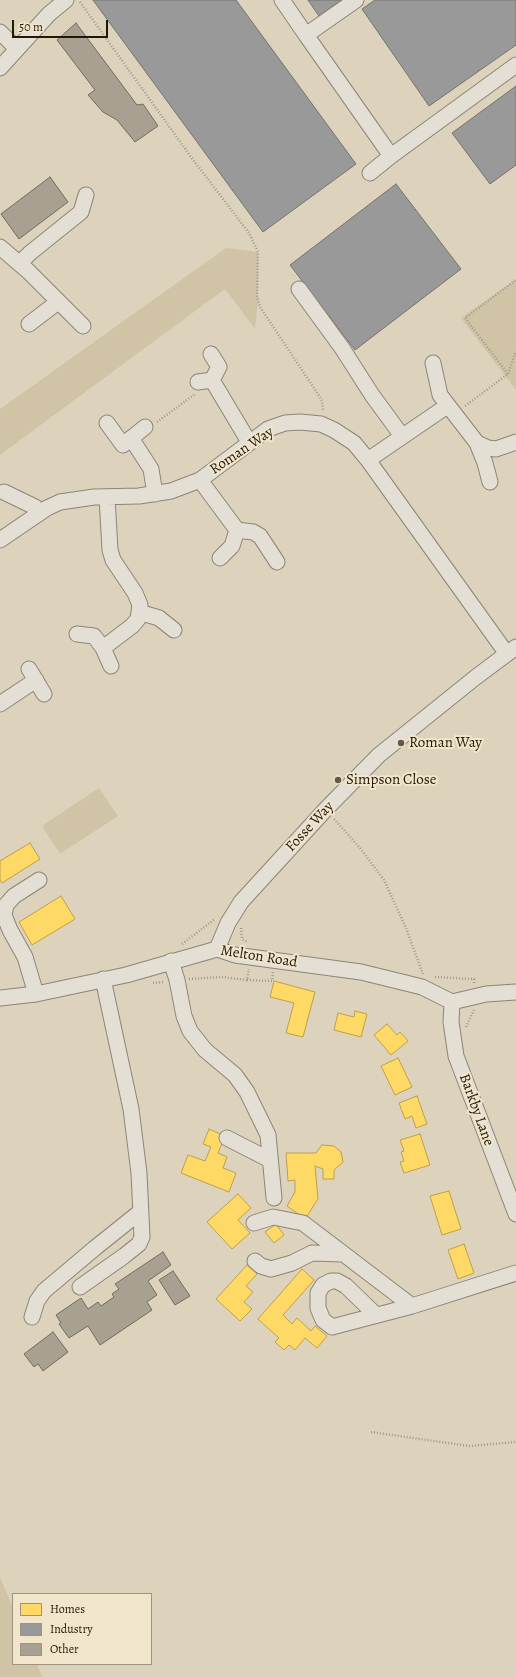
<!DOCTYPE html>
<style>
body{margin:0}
#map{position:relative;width:516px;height:1677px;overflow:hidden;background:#ddd3bd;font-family:Alegreya,serif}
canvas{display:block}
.legend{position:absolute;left:12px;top:1593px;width:140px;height:72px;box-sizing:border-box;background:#f1e6cc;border:1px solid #9e937e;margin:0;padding:5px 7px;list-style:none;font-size:12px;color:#221708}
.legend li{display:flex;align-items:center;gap:8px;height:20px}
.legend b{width:20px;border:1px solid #9e937e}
.scale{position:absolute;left:12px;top:20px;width:96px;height:18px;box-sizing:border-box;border:2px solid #221708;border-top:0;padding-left:5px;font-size:12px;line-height:14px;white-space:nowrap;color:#221708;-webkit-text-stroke:3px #f1e6cc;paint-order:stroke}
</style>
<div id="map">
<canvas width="516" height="1677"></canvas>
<ul class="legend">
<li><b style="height:11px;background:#ffd966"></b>Homes</li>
<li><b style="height:11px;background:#999"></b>Industry</li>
<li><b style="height:11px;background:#a8a091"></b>Other</li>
</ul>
<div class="scale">50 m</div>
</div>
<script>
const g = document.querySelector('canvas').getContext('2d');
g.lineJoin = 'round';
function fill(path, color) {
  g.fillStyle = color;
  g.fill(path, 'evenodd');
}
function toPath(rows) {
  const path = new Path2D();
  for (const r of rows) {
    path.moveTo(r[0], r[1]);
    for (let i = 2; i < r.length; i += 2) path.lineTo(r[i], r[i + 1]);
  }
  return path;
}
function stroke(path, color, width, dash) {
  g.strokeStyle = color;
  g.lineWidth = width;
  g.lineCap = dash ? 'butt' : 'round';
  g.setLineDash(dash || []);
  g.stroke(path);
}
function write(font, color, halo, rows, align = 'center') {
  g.font = font + ' Alegreya,serif';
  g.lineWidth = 4;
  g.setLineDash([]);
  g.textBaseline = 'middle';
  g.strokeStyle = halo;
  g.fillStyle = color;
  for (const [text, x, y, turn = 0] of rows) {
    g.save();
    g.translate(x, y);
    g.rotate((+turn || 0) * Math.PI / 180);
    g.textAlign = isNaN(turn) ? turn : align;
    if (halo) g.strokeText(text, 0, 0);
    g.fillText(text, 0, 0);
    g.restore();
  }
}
fill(toPath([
 [226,248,258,252,258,301,255,329,225,289,0,455,0,409],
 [516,279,516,390,461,318],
 [99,788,118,816,60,854,42,826],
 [0,1577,13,1608,13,1664,37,1664,42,1677,0,1677]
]), '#d1c4a6');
const homes = toPath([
 [30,843,40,859,2,883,0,880,0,861,30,843],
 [61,896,75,919,32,945,19,922,61,896],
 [274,981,315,992,303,1037,286,1033,294,1003,270,997,274,981],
 [355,1011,367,1014,361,1037,334,1030,338,1013,354,1017,355,1011],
 [387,1024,397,1035,400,1032,408,1041,391,1055,374,1035,387,1024],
 [398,1058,412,1087,395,1095,381,1066,398,1058],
 [417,1096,427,1124,416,1128,412,1116,405,1119,399,1103,417,1096],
 [209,1129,225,1136,218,1153,227,1157,223,1168,236,1173,229,1192,181,1173,188,1155,205,1161,211,1147,203,1144,209,1129],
 [420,1134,430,1165,404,1173,400,1162,404,1161,401,1152,404,1151,400,1140,420,1134],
 [322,1145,334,1146,341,1152,343,1162,334,1170,334,1179,323,1179,323,1169,315,1166,318,1199,305,1219,287,1206,295,1192,295,1180,288,1181,286,1153,316,1153,322,1145],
 [449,1191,461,1229,442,1235,430,1196,449,1191],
 [238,1194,251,1208,238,1220,250,1233,232,1249,207,1222,238,1194],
 [276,1224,284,1235,274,1243,265,1232,276,1224],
 [464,1244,474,1273,458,1279,448,1250,464,1244],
 [247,1265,257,1274,246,1286,253,1292,244,1302,252,1309,240,1321,216,1299,247,1265],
 [302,1269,314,1280,283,1315,292,1324,297,1318,311,1331,315,1326,327,1336,317,1348,305,1338,295,1350,289,1345,284,1350,275,1342,279,1338,258,1319,302,1269]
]);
fill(homes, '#ffd966');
stroke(homes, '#bd9f4a', 1);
const industry = toPath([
 [93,0,236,0,356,164,263,232,93,0],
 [308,0,342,0,319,16,308,0],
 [375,0,516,0,516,45,429,106,362,9,375,0],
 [516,86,516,165,490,184,452,133,516,86],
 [396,184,461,269,355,350,290,265,396,184]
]);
fill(industry, '#999');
stroke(industry, '#75726e', 1);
const building = toPath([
 [76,23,137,105,143,104,158,126,135,142,117,120,103,112,88,95,95,90,57,40,76,23],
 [50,177,68,202,19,239,1,214,50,177],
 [163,1252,171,1265,148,1281,157,1295,147,1302,152,1310,100,1345,88,1326,69,1338,59,1324,61,1323,56,1315,81,1298,88,1309,98,1302,101,1306,114,1297,112,1294,119,1289,115,1284,163,1252],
 [173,1271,190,1296,175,1305,159,1280,173,1271],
 [53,1332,68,1352,43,1371,38,1364,34,1367,24,1354,53,1332]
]);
fill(building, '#a8a091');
stroke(building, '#726b5e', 1);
const minor = toPath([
 [282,0,306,35],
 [356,0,306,35,391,156,516,65],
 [0,32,17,49],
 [0,68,49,14,66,0],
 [370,173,391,156],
 [0,247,28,271,83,326],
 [20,263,30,253,81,212,86,195],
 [299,289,342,348,372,395,402,436],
 [29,324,58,302],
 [433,363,440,395,477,443,488,448,496,449,516,442],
 [212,380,249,442],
 [198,382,212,380,219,367,211,354],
 [107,423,123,445,145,427],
 [131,438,151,469,155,494],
 [477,443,485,463,490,482],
 [368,460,447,406],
 [200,480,237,530],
 [4,492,35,507,40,513],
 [0,540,47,508,60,502,94,497,139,496,171,491,200,480,268,429,285,423,300,422,321,424,334,430,354,443,368,460,507,654],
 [220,558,232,546,237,530,253,532,260,536,277,562],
 [139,612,159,618,174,630],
 [77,634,94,636,103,648,132,626,138,619,140,605,135,593,113,560,110,550,107,497],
 [103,648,111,666],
 [29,669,44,694],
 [0,704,36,680],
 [217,949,228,923,241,902,326,809,379,755,476,677,516,647],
 [171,961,177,980,184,1016,190,1031,205,1050,235,1075,247,1092,268,1135,274,1198],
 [36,994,25,957,10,930,4,915,6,905,14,896,39,880],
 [0,998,36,994,126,975,217,949,235,955,361,972,422,987,452,1002,486,994,516,992],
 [452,1002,451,1022,456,1056,516,1214],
 [227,1138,270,1160],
 [254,1223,273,1217,303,1223,412,1306,516,1273],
 [255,1261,261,1266,271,1269,292,1263,312,1253,343,1254],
 [80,1287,124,1256,139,1244,142,1237,139,1173,131,1109,103,979],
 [376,1315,346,1286,337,1281,331,1281,323,1285,318,1293,318,1308,323,1320,332,1327,412,1306],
 [32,1317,37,1301,44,1291,95,1248,140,1212]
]);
stroke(minor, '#8c8477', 17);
stroke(toPath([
 [80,2,191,157,249,233,258,252,257,296,260,307,318,394,322,401,323,411],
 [508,374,516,351],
 [465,406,508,374,465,318,516,280],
 [157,422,195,394],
 [334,819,360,848,384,880,406,928,423,974],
 [241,928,242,939,247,942],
 [182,944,215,919],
 [435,977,474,979,474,984],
 [189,979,222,977,247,980,249,969],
 [247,980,272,981,273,972],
 [153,983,164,982],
 [466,1027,474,1010],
 [371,1432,469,1446,516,1442]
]), '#9f9a90', 2.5, [1, 2]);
stroke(minor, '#e4dfd4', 15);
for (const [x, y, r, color] of [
 [401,743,4,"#635947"],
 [338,780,4,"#635947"]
]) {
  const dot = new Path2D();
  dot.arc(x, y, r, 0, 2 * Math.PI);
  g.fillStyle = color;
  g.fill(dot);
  stroke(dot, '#f1e6cc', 1.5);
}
write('15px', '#221708', '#f1e6cc', [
 ["Roman Way",242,451,-34],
 ["Fosse Way",310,827,-47],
 ["Melton Road",259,957,9],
 ["Barkby Lane",476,1110,70]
]);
write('15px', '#221708', '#f1e6cc', [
 ["Roman Way",409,743],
 ["Simpson Close",346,780]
], 'left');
</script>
